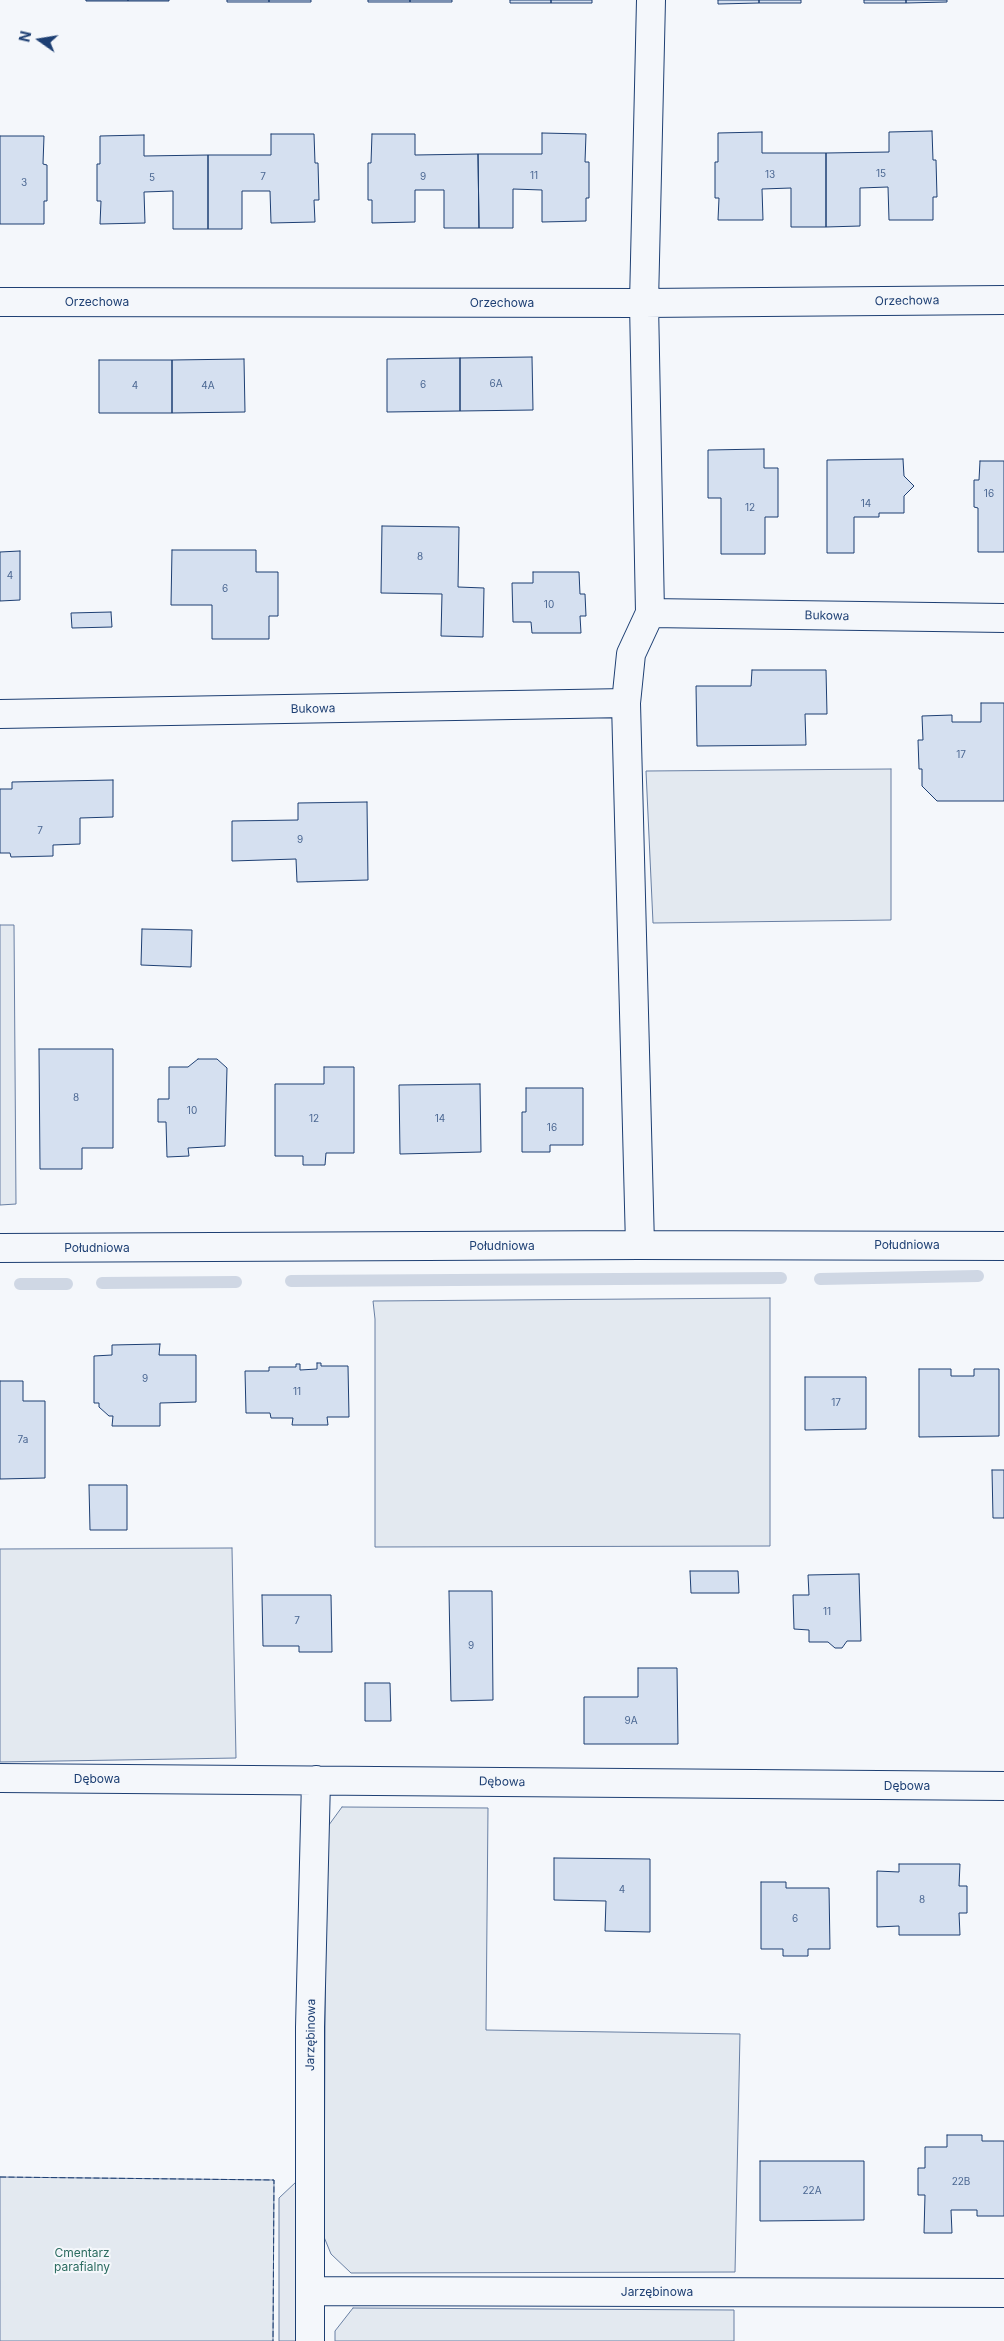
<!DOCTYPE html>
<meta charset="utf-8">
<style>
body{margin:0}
#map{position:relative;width:1004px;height:2341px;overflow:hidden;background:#f4f7fb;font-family:Inter,sans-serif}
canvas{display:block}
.north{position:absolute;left:15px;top:15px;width:50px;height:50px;-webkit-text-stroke:4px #f4f7fb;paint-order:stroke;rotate:283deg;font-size:14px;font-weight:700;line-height:20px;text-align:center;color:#1d3f73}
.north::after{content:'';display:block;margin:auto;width:18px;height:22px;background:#1d3f73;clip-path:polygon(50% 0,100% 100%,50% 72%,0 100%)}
</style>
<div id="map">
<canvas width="1004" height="2341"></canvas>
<div class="north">N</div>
</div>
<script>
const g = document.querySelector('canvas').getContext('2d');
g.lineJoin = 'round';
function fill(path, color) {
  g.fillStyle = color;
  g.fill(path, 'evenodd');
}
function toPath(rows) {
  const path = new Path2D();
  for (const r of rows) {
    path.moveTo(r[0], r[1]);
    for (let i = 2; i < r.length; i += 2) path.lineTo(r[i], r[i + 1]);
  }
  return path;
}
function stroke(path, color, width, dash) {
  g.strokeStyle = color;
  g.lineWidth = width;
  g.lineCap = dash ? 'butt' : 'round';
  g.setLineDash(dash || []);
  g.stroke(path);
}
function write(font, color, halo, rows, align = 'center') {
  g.font = font + ' Inter,sans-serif';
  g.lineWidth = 4;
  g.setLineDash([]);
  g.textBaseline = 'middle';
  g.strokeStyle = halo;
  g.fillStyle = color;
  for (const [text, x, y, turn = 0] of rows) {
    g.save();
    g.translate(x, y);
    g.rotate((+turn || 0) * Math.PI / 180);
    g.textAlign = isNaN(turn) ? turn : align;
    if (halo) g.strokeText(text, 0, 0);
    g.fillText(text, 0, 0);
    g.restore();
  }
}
const green = toPath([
 [891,769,891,920,653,923,646,771,891,769],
 [0,925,14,925,16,1204,0,1205,0,925],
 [770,1298,770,1546,375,1547,375,1319,373,1301,770,1298],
 [232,1548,236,1758,0,1762,0,1549,232,1548],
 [342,1807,488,1808,486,2030,740,2034,735,2272,351,2273,331,2254,324,2237,326,1829,342,1807],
 [0,2177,274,2180,273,2341,0,2341,0,2177],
 [353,2308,734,2310,734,2341,335,2341,335,2331,353,2308]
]);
fill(green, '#e3e9f0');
stroke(green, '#687fa3', 1);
const parking = toPath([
 [296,2182,297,2341,279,2341,279,2198,296,2182]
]);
fill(parking, '#e3e8f0');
stroke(parking, '#687fa3', 1);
stroke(toPath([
 [820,1279,978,1276],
 [291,1281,781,1278],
 [102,1283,236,1282],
 [20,1284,67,1284]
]), '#cfd7e4', 12);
const building = toPath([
 [86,0,128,0,128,1,86,1,86,0],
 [128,0,169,0,169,1,128,1,128,0],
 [227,0,269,0,269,2,227,2,227,0],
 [269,0,311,0,311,2,269,2,269,0],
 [368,0,410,0,410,2,368,2,368,0],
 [410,0,452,0,452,2,410,2,410,0],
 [510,0,551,0,551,3,510,3,510,0],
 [551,0,592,0,592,3,551,3,551,0],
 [718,0,759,0,759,3,718,4,718,0],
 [759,0,801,0,801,3,759,3,759,0],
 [864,0,906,0,906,3,864,3,864,0],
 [906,0,947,0,947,2,906,3,906,0],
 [932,131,933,160,936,160,937,197,933,197,933,220,889,220,888,187,860,188,860,226,826,227,826,153,889,152,889,132,932,131],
 [762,132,762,153,826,153,826,227,791,227,791,188,762,189,763,220,718,220,719,198,715,198,715,162,718,162,718,133,762,132],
 [542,133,586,134,585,162,589,162,589,198,586,198,586,221,542,222,542,190,513,189,513,228,479,228,478,154,542,154,542,133],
 [271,134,314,134,315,163,318,163,319,200,314,200,315,222,271,223,270,191,242,191,242,229,208,229,208,155,271,155,271,134],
 [372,134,415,134,415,155,478,154,479,228,444,228,444,190,415,190,415,222,372,223,372,200,368,200,368,163,371,163,372,134],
 [144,135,144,156,208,155,208,229,173,229,173,191,144,192,145,223,100,224,101,201,97,201,97,164,100,164,100,136,144,135],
 [0,136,44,136,43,164,47,165,47,201,44,201,44,224,0,224,0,136],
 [532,357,533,410,460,411,460,358,532,357],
 [460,358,460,411,387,412,387,359,460,358],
 [244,359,245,412,172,413,172,360,244,359],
 [99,360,172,360,172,413,99,413,99,360],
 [764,449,764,468,778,468,778,517,765,517,765,554,721,554,721,498,708,498,708,450,764,449],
 [903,459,904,476,914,486,904,496,904,513,879,513,879,517,854,517,854,553,827,553,827,460,903,459],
 [980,461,1004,461,1004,552,978,552,978,508,974,507,974,480,979,480,980,461],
 [382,526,459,527,458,587,484,588,483,637,441,636,442,594,381,593,382,526],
 [172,550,256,550,256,572,278,572,278,616,269,616,269,639,212,639,212,605,171,605,172,550],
 [20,551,20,600,0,601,0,552,20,551],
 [533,572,579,572,580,594,585,594,586,616,580,616,581,633,532,633,531,622,513,622,512,583,533,583,533,572],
 [111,612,112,627,72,628,71,613,111,612],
 [752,670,826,670,827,714,805,714,806,745,697,746,696,686,751,686,752,670],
 [981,703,1004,703,1004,801,937,801,922,786,922,769,919,769,918,740,923,740,922,716,952,715,952,722,981,722,981,703],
 [113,780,113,817,80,818,80,844,53,845,53,856,11,857,10,853,0,853,0,789,12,789,12,782,113,780],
 [367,802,368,880,297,882,296,859,232,861,232,821,298,820,298,803,367,802],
 [142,929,192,930,191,967,141,965,142,929],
 [39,1049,113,1049,113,1148,82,1148,82,1169,40,1169,39,1049],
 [198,1059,217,1059,227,1068,225,1146,188,1148,189,1156,167,1157,166,1122,158,1122,158,1099,169,1099,169,1067,188,1067,198,1059],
 [324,1067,354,1067,354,1153,326,1153,325,1165,303,1165,303,1156,275,1156,275,1084,324,1084,324,1067],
 [480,1084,481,1152,400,1154,399,1085,480,1084],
 [526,1088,583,1088,583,1145,550,1145,550,1152,522,1152,522,1112,526,1112,526,1088],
 [160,1344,159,1355,196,1355,196,1402,160,1403,160,1426,112,1426,113,1416,109,1416,99,1407,99,1403,94,1403,94,1356,112,1355,112,1345,160,1344],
 [317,1363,321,1363,321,1366,348,1366,349,1417,327,1417,328,1425,292,1425,293,1418,271,1418,270,1413,246,1413,245,1371,269,1371,269,1367,296,1367,296,1364,300,1364,300,1370,317,1369,317,1363],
 [919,1369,951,1369,951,1376,974,1376,974,1369,999,1369,999,1436,919,1437,919,1369],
 [805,1377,866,1377,866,1429,805,1430,805,1377],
 [0,1381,23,1381,23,1401,45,1401,45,1478,0,1479,0,1381],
 [992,1470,1004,1470,1004,1518,993,1518,992,1470],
 [89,1485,127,1485,127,1530,90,1530,89,1485],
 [690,1571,738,1571,739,1593,691,1593,690,1571],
 [859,1574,861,1641,847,1641,842,1648,835,1648,828,1642,809,1642,809,1630,794,1629,793,1595,809,1595,808,1575,859,1574],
 [449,1591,492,1591,493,1700,451,1701,449,1591],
 [262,1595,331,1595,332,1652,299,1652,299,1646,263,1646,262,1595],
 [638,1668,677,1668,678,1744,584,1744,584,1697,638,1697,638,1668],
 [365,1683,390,1683,391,1721,365,1721,365,1683],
 [554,1858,650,1859,650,1932,605,1931,606,1901,554,1900,554,1858],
 [899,1864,960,1864,959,1886,967,1886,967,1913,959,1913,960,1935,899,1935,899,1926,877,1927,877,1871,899,1872,899,1864],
 [761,1882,786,1882,786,1888,829,1888,830,1949,808,1949,808,1956,783,1956,783,1949,761,1949,761,1882],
 [947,2135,982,2135,982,2141,1004,2141,1004,2216,977,2216,977,2210,951,2210,952,2233,924,2233,925,2195,918,2195,918,2168,925,2168,925,2147,947,2147,947,2135],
 [760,2161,864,2161,864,2220,760,2221,760,2161]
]);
fill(building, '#d5e0f0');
stroke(building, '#1d3f73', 1);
const minor = toPath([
 [0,302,644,303,1004,300],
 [650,613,1004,618],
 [0,714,626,703],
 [640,1245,626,703,631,654,650,613,644,303,651,0],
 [0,1248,640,1245,1004,1246],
 [0,1778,1004,1786],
 [310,2291,1004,2293],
 [310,2341,310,2027,316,1780]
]);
stroke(minor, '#1d3f73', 30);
stroke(minor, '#f4f7fb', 28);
stroke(toPath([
 [0,2177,274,2180,273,2341]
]), '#1d3f73', 1, [6, 2.5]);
write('10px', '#4b6792', null, [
 ["15",881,174],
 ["13",770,175],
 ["11",534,176],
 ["7",263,177],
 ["9",423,177],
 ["5",152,178],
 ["3",24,183],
 ["6A",496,384],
 ["6",423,385],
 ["4",135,386],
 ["4A",208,386],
 ["16",989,494],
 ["14",866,504],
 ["12",750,508],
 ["8",420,557],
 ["4",10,576],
 ["6",225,589],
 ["10",549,605],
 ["17",961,755],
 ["7",40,831],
 ["9",300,840],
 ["8",76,1098],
 ["10",192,1111],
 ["12",314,1119],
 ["14",440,1119],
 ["16",552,1128],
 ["9",145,1379],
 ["11",297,1392],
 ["17",836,1403],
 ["7a",23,1440],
 ["11",827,1612],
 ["7",297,1621],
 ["9",471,1646],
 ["9A",631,1721],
 ["4",622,1890],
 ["8",922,1900],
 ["6",795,1919],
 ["22B",961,2182],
 ["22A",812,2191]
]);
write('12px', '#1d3f73', '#f4f7fb', [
 ["Orzechowa",907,301,-1],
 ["Orzechowa",97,302],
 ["Orzechowa",502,303],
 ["Bukowa",827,616,1],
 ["Bukowa",313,709,-1],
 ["Południowa",907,1245],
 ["Południowa",502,1246],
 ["Południowa",97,1248],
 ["Dębowa",97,1779],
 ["Dębowa",502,1782,1],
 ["Dębowa",907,1786],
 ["Jarzębinowa",311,2035,-89],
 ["Jarzębinowa",657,2292]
]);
write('12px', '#2c6c60', '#f4f7fb', [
 ["Cmentarz",82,2253],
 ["parafialny",82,2267]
]);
</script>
